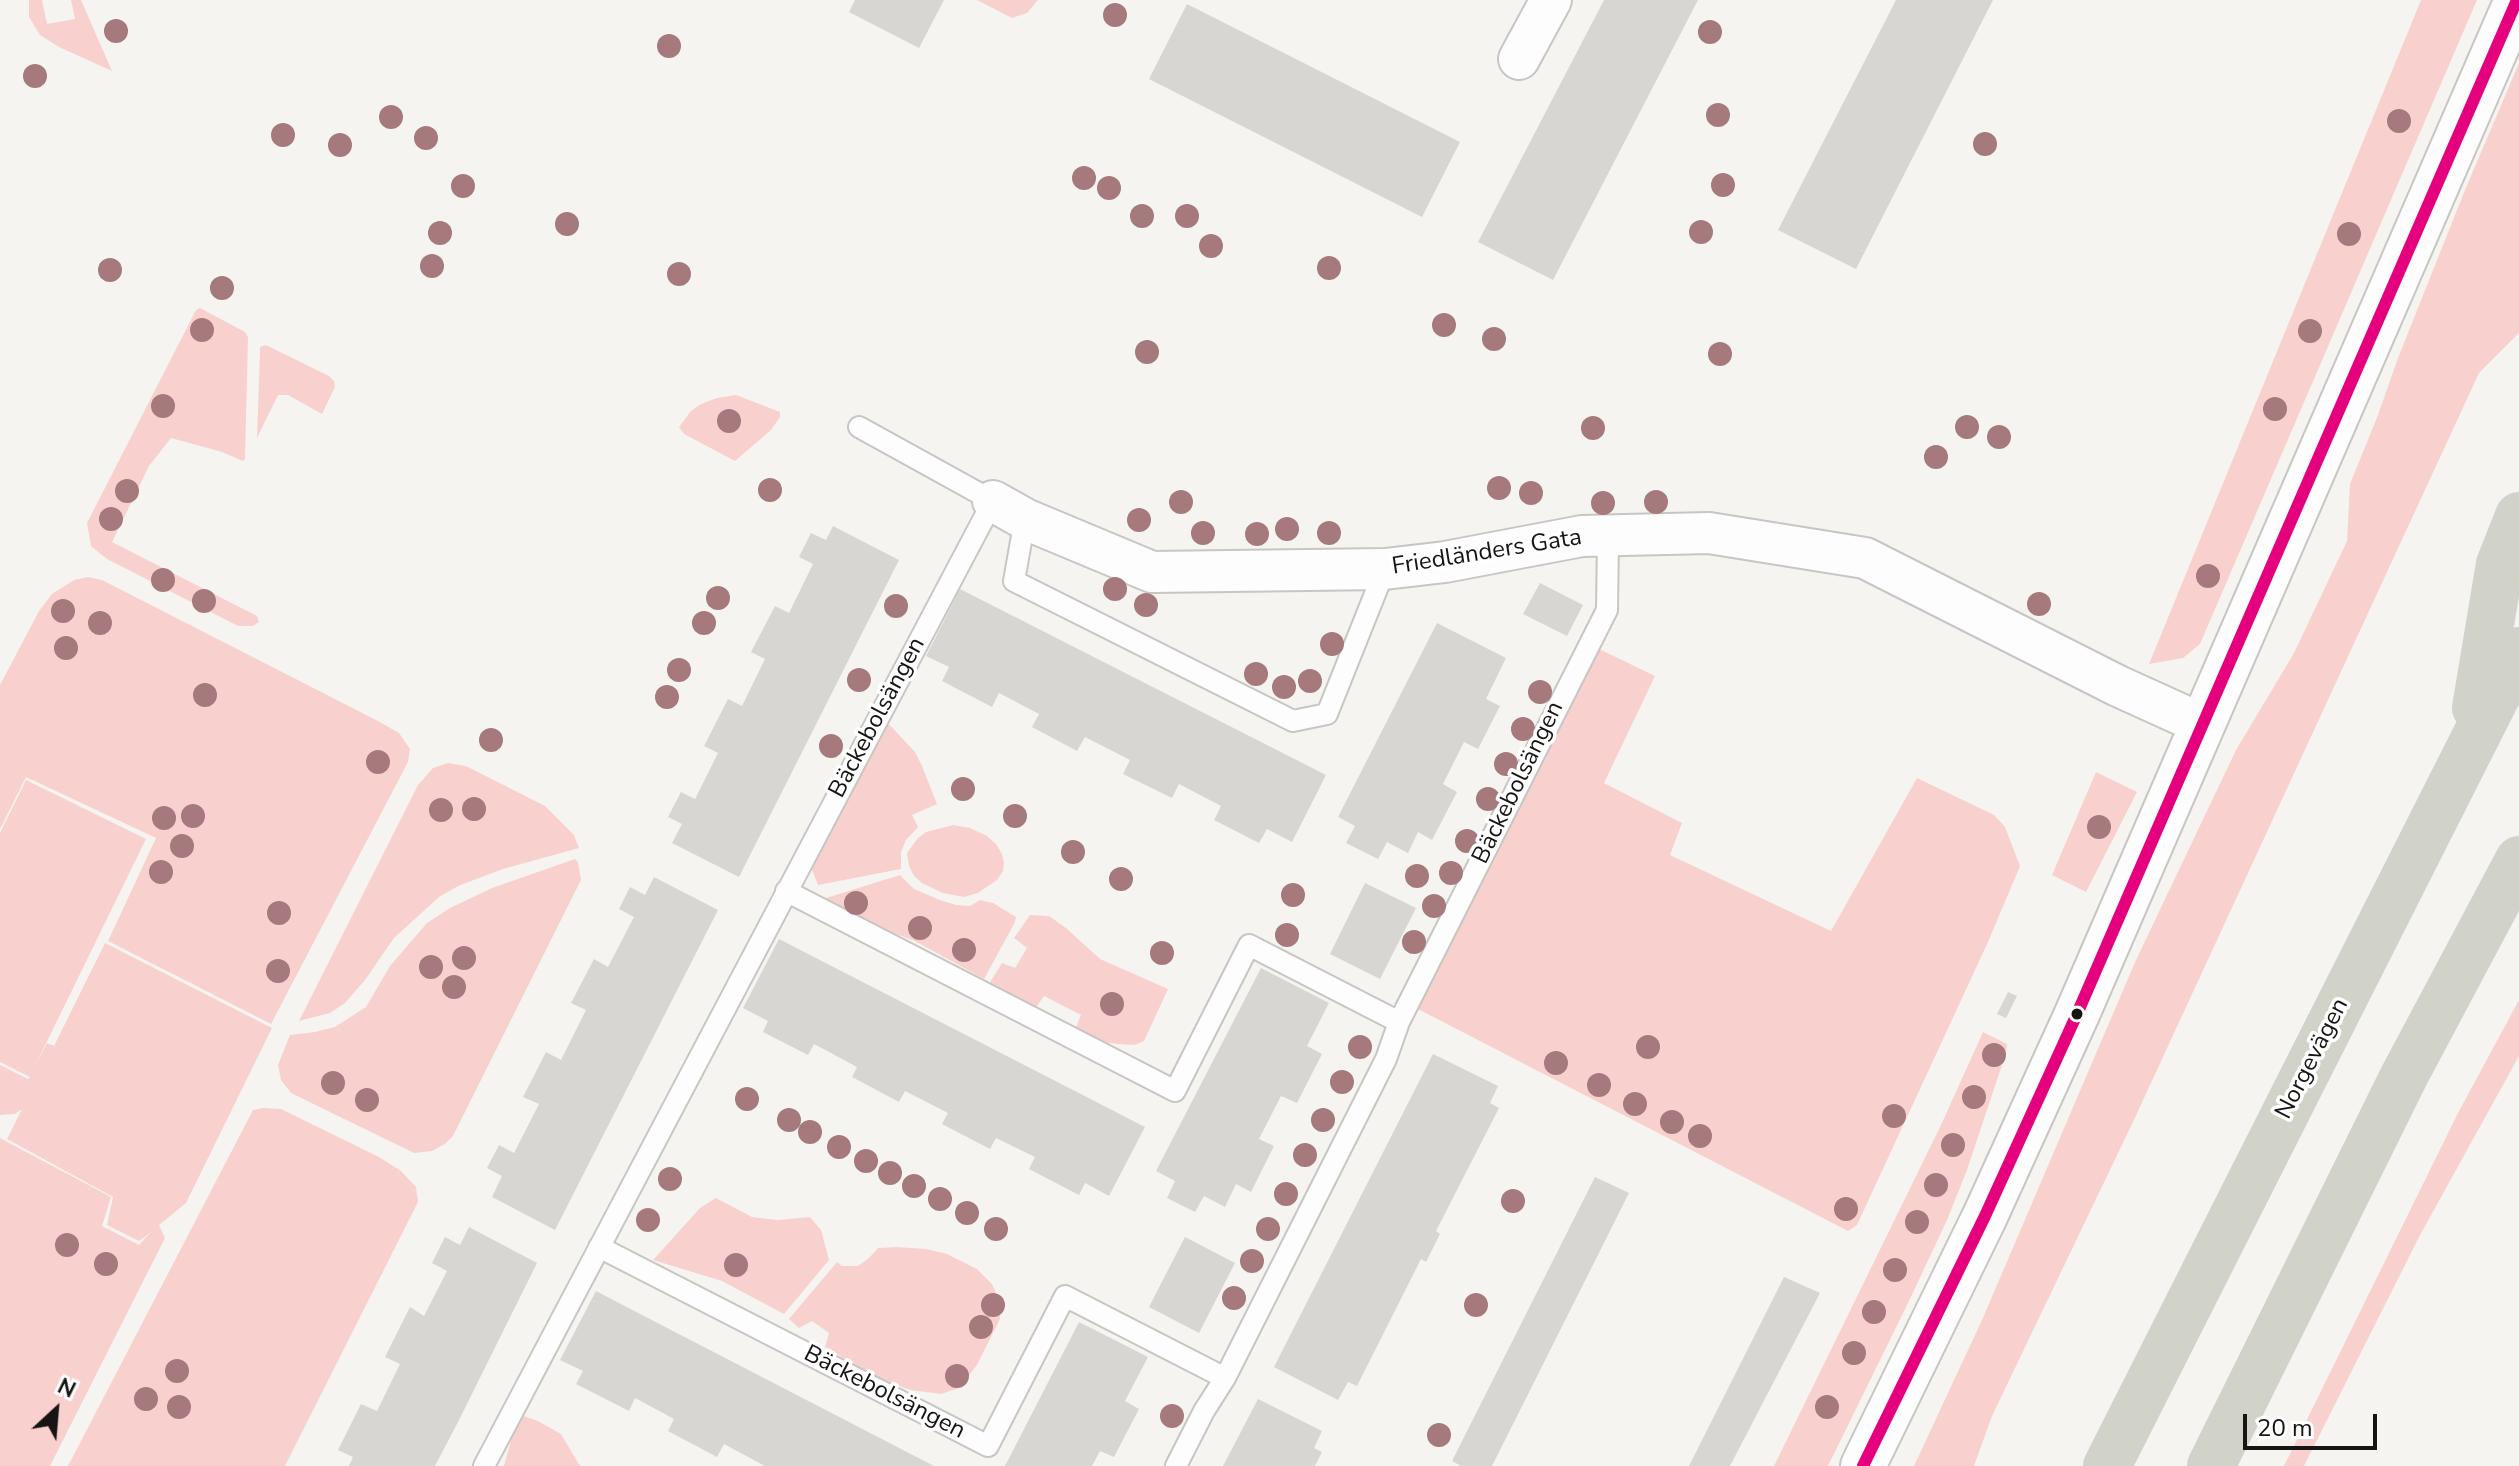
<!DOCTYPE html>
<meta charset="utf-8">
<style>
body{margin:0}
#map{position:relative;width:2519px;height:1466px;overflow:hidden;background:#f6f4f0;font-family:"Nunito Sans",sans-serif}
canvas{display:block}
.north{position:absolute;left:16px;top:1370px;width:80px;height:80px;-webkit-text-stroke:6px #fff;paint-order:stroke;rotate:26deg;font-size:22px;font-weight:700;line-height:32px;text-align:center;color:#161513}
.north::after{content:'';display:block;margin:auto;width:28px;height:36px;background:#161513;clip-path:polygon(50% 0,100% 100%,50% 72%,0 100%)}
.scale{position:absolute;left:2243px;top:1414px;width:134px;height:36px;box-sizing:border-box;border:4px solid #161513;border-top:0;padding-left:10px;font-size:24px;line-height:28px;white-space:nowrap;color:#161513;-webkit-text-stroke:6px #fff;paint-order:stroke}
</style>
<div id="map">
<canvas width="2519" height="1466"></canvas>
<div class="north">N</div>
<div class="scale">20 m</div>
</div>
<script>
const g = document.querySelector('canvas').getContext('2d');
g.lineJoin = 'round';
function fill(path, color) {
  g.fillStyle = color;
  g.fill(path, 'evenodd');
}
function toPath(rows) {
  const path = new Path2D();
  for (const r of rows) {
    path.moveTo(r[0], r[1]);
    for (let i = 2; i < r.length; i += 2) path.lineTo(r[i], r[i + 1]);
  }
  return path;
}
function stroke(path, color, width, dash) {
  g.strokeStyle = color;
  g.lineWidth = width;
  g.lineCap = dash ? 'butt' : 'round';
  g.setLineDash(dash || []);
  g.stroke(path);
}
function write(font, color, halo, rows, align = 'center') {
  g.font = font + ' "Nunito Sans",sans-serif';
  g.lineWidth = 7;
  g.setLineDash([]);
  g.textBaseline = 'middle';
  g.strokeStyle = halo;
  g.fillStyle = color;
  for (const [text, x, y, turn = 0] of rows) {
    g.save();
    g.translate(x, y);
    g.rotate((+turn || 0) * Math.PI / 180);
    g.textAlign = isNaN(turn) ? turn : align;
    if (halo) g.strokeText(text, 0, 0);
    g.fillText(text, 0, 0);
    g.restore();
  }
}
fill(toPath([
 [29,0,42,0,47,24,75,19,71,0,81,0,112,71,59,47,40,35,29,17],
 [977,0,1038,0,1027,13,1012,18],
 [2421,0,2477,0,2200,644,2183,658,2149,664],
 [2519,63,2519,333,2479,373,2132,1124,1992,1416,1974,1466,1914,1466,1982,1320,2136,960,2236,750,2294,653,2347,541,2350,484,2378,415,2398,358,2465,190],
 [200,308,245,332,248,337,245,459,243,461,222,452,171,438,149,466,112,542,257,616,259,622,253,626,238,626,107,559,91,546,87,523,196,310],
 [266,345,329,376,334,381,335,387,322,414,288,395,278,395,257,438,260,352,260,347],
 [736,395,780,412,780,417,771,430,735,461,684,434,679,427,691,411,701,404,717,398],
 [88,577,102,580,378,721,399,733,410,749,408,762,271,1024,108,941,156,838,26,777,0,829,0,685,39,611,52,594,74,580],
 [1597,648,1655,676,1604,783,1682,823,1670,855,1831,931,1917,778,1994,815,2005,827,2020,866,1988,942,1857,1225,1848,1231,1416,1008],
 [887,722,915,752,922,766,937,804,912,815,918,827,906,840,901,852,901,869,818,885,807,857],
 [448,763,466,766,545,806,574,835,579,848,503,869,458,886,439,897,394,938,365,980,345,1003,330,1013,299,1021,418,785,433,768],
 [2096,772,2137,792,2086,892,2052,875],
 [26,780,146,839,35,1066,47,1043,54,1046,105,943,272,1028,186,1203,159,1225,165,1238,50,1466,0,1466,0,1138,111,1197,102,1226,139,1245,151,1232,139,1241,107,1225,113,1197,7,1139,22,1109,15,1114,0,1115,0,1065,28,1079,30,1077,0,1062,0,833],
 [953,825,970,828,987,836,996,844,1002,854,1004,863,1003,871,997,880,978,893,964,897,943,893,922,883,914,876,909,866,907,853,918,838,926,832],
 [575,859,578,862,581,880,453,1136,445,1144,432,1151,414,1153,291,1093,281,1080,278,1065,290,1035,315,1032,335,1027,366,1007,390,966,427,923,450,908,492,888],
 [900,875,914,889,940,900,956,905,970,906,980,900,993,903,1016,917,1014,924,984,979,915,941,856,919,833,907,823,899],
 [1030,915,1049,916,1066,928,1100,959,1168,989,1144,1041,1135,1045,1118,1044,1102,1042,1074,1032,1081,1015,1044,996,1033,1012,990,982,1002,963,1015,968,1027,948,1014,938],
 [2519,1000,2519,1056,2419,1237,2304,1466,2284,1466,2458,1113],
 [1983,1032,2007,1044,2006,1053,1967,1170,1947,1220,1909,1301,1828,1466,1774,1466,1941,1125],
 [263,1108,281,1109,379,1157,401,1171,416,1187,418,1202,285,1466,68,1466,253,1110],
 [716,1198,752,1217,777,1220,810,1217,821,1230,829,1260,784,1314,722,1281,653,1260,700,1208],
 [897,1247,926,1249,947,1254,977,1269,992,1284,999,1300,1000,1319,977,1365,959,1388,941,1394,911,1390,877,1379,825,1347,829,1333,812,1321,799,1328,789,1319,837,1262,842,1266,858,1266,869,1258,878,1248],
 [518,1414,538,1421,561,1434,580,1466,504,1466]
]), '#f8d1cf');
fill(toPath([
 [855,0,944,0,919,48,849,12],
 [1604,0,1698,0,1553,280,1478,242],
 [1896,0,1993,0,1856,269,1778,230],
 [1187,4,1460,142,1422,217,1149,79],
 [833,526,899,560,739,877,672,843,682,824,668,817,681,792,695,799,718,753,704,746,728,699,742,706,765,659,751,652,775,606,789,613,813,564,799,557,811,533,826,540],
 [1540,583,1583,605,1567,636,1523,614],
 [960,589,1326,775,1292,842,1267,829,1259,843,1214,820,1221,806,1179,784,1172,798,1123,774,1130,760,1085,737,1077,751,1032,727,1039,714,999,693,992,707,942,681,949,667,926,656],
 [1437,623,1506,658,1486,699,1500,706,1478,749,1464,742,1443,784,1457,792,1432,840,1418,832,1408,853,1387,842,1378,859,1346,843,1355,826,1338,817],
 [654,877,718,910,555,1230,492,1197,502,1176,487,1168,499,1145,514,1153,539,1104,523,1097,546,1052,561,1060,586,1010,571,1003,594,959,608,967,634,917,619,909,630,887,645,895],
 [1365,883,1416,908,1380,979,1330,954],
 [779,939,1145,1127,1109,1196,1085,1183,1079,1195,1029,1169,1035,1157,996,1138,990,1149,942,1124,948,1113,905,1091,899,1102,852,1077,857,1067,814,1044,808,1055,763,1032,768,1021,743,1008],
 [1261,968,1329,1003,1307,1046,1322,1054,1297,1103,1281,1096,1259,1139,1274,1146,1251,1192,1236,1184,1225,1207,1204,1196,1195,1212,1167,1198,1175,1181,1156,1171],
 [2008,992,2017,996,2006,1018,1997,1014],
 [1433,1054,1498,1086,1490,1103,1499,1108,1436,1231,1440,1234,1426,1262,1421,1259,1357,1386,1348,1382,1338,1400,1274,1367],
 [1595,1177,1629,1193,1492,1466,1461,1466,1452,1461],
 [469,1227,537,1263,458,1422,435,1466,349,1466,353,1457,338,1450,361,1404,377,1411,400,1364,385,1357,410,1307,424,1316,447,1271,432,1263,445,1237,460,1245],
 [1185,1237,1235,1263,1199,1333,1149,1307],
 [1784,1277,1820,1293,1730,1466,1689,1466],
 [596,1291,646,1317,934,1466,765,1466,724,1444,717,1457,668,1431,674,1419,635,1398,629,1411,576,1384,583,1371,560,1360],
 [1079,1322,1148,1357,1125,1401,1139,1409,1114,1457,1100,1451,1092,1466,1005,1466],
 [1258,1399,1322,1431,1314,1448,1322,1452,1315,1466,1223,1466]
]), '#d8d6d3');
const service = toPath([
 [1025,519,1014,581,1293,721,1327,714,1385,569],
 [786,891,1175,1091,1249,945,1399,1022],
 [599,1247,988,1446,1065,1296,1225,1378],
 [484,1466,993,501,859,427],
 [1176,1466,1204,1411,1225,1378,1386,1059,1399,1022,1607,610,1608,537]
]);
const minor = toPath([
 [1519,59,1551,0],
 [993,501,1025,519,1152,572,1385,569,1445,562,1582,536,1709,533,1865,558,2118,686,2204,725]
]);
const tertiary = toPath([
 [1863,1466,1985,1216,2077,1014,2517,0]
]);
const motorway = toPath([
 [2476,708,2500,564,2519,516],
 [2107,1466,2519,651],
 [2211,1466,2404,1076,2519,860]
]);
stroke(service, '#c7c6c3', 24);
stroke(minor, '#c7c6c3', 44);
stroke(tertiary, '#c7c6c3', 48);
stroke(motorway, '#d2d1cf', 48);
stroke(service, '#fefdfd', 20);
stroke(minor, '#fefdfd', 40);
stroke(tertiary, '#fefdfd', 44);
stroke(motorway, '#d1d3c8', 44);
stroke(toPath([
 [1863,1466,1985,1216,2077,1014,2517,0]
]), '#e5007d', 12);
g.fillStyle = '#a6797c';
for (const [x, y] of [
 [1115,15],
 [116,31],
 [1710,32],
 [669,46],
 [35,76],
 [1718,115],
 [391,117],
 [2399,121],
 [283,135],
 [426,138],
 [1985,144],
 [340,145],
 [1084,178],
 [1723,185],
 [463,186],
 [1109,188],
 [1142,216],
 [1187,216],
 [567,224],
 [1701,232],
 [440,233],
 [2349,234],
 [1211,246],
 [432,266],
 [1329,268],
 [110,270],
 [679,274],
 [222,288],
 [1444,325],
 [202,330],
 [2310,331],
 [1494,339],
 [1147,352],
 [1720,354],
 [163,406],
 [2275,409],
 [729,421],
 [1967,427],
 [1593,428],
 [1999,437],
 [1936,457],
 [1499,488],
 [770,490],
 [127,491],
 [1531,493],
 [1181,502],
 [1656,502],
 [1603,503],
 [111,519],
 [1139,520],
 [1287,529],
 [1203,533],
 [1329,533],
 [1257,534],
 [2208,576],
 [163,580],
 [1115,589],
 [718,598],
 [204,601],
 [2039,604],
 [1146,605],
 [896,606],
 [63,611],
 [100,623],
 [704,623],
 [1332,644],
 [66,648],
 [679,670],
 [1256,674],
 [859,680],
 [1310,681],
 [1284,687],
 [1540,692],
 [205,695],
 [667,697],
 [1523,729],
 [491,740],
 [831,746],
 [378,762],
 [1506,764],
 [963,789],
 [1488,799],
 [474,809],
 [441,810],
 [193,816],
 [1015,816],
 [164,818],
 [2099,827],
 [1467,841],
 [182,846],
 [1073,852],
 [161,872],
 [1451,873],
 [1417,876],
 [1121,879],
 [1293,895],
 [856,903],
 [1434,906],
 [279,913],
 [920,928],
 [1287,935],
 [1414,942],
 [964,950],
 [1162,953],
 [464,958],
 [431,967],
 [278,971],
 [454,987],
 [1112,1004],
 [1360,1047],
 [1648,1047],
 [1994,1055],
 [1556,1063],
 [1342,1082],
 [333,1083],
 [1599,1085],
 [1974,1097],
 [747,1099],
 [367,1100],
 [1635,1104],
 [1894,1116],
 [789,1120],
 [1323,1120],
 [1672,1122],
 [810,1132],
 [1700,1136],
 [1953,1145],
 [839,1147],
 [1305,1155],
 [866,1161],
 [890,1173],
 [670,1179],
 [1936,1185],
 [914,1186],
 [1286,1194],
 [940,1199],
 [1513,1201],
 [1846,1209],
 [967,1213],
 [648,1220],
 [1917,1222],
 [996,1229],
 [1268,1229],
 [67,1245],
 [1252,1261],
 [106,1264],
 [736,1265],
 [1895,1270],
 [1234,1298],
 [993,1305],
 [1476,1305],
 [1874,1312],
 [981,1327],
 [1854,1353],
 [177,1371],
 [957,1376],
 [146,1399],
 [179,1407],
 [1827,1407],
 [1172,1416],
 [1439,1435]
]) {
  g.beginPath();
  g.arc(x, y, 12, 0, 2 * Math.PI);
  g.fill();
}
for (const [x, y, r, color] of [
 [2077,1014,7,"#161513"]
]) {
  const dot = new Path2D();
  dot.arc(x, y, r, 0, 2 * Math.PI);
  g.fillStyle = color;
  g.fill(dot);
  stroke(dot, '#fff', 3);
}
write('24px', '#161513', '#fff', [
 ["Friedländers Gata",1487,553,-9],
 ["Bäckebolsängen",878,718,-62],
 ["Bäckebolsängen",1519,783,-64],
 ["Norgevägen",2313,1059,-63],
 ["Bäckebolsängen",884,1393,27]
]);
</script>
